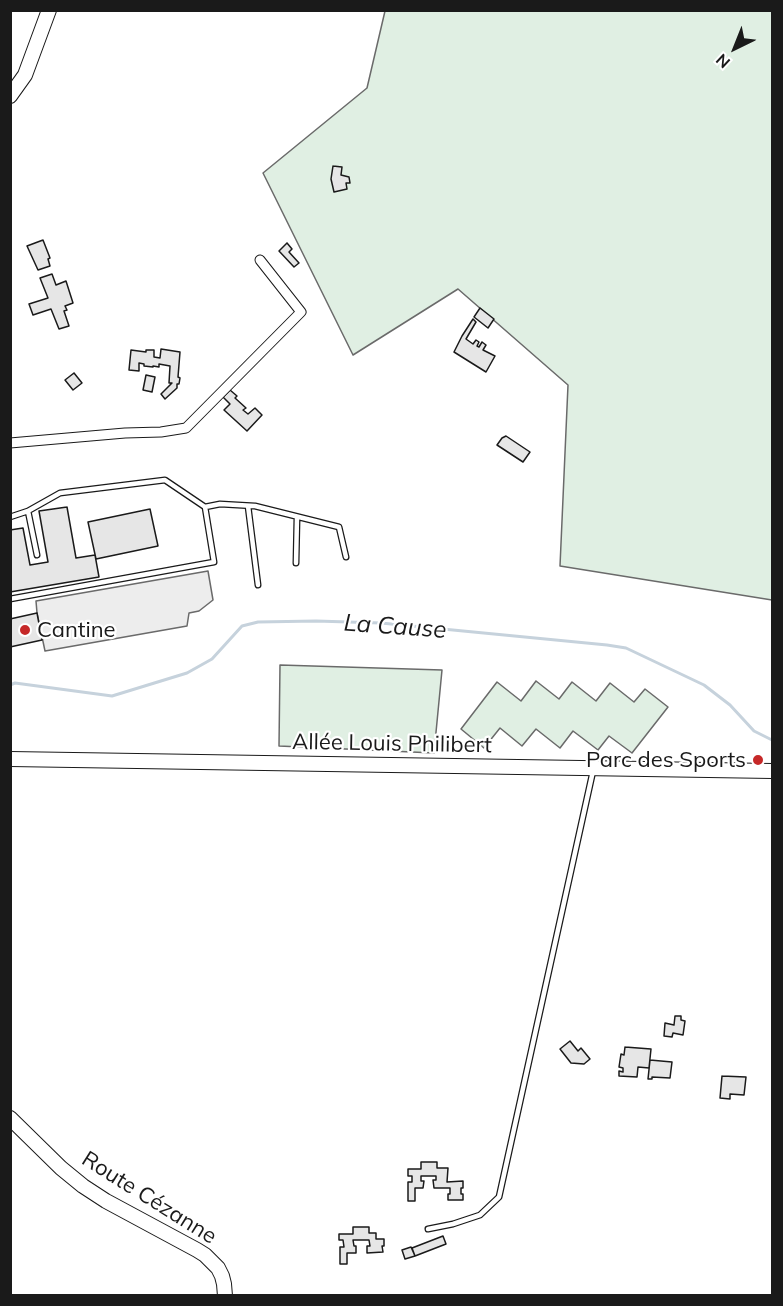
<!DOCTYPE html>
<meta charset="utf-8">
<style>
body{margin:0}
#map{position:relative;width:783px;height:1306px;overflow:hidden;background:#fff;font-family:Mulish,sans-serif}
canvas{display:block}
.frame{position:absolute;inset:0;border:12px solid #1a1a1a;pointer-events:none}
.north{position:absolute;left:705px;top:18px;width:60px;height:60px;-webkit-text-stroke:4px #fff;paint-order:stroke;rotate:223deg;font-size:16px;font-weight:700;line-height:24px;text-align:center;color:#1a1a1a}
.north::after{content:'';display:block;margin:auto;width:21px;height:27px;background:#1a1a1a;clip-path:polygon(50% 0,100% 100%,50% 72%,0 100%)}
</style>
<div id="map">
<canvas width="783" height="1306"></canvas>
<div class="frame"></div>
<div class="north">N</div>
</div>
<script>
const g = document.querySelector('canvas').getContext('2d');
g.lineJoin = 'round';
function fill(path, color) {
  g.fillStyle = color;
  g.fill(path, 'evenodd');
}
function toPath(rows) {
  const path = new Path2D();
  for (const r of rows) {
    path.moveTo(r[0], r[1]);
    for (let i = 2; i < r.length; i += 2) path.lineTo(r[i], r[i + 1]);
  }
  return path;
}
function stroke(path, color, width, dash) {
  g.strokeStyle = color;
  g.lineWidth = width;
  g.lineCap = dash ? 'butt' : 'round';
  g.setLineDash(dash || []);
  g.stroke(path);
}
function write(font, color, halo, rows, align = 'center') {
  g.font = font + ' Mulish,sans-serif';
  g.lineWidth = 4.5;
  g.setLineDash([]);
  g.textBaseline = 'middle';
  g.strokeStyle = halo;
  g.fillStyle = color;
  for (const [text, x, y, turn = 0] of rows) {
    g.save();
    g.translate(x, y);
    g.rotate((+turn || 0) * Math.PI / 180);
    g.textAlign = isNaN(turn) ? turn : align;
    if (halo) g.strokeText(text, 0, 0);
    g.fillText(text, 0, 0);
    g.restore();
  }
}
const green = toPath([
 [385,11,772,11,772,600,560,566,568,385,458,289,353,355,263,173,367,88,385,11],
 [280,665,442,670,434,753,279,746,280,665],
 [536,681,559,699,572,682,596,701,610,683,634,702,645,689,668,707,632,753,609,736,598,750,573,731,560,748,536,729,522,746,500,728,484,748,461,729,497,682,521,701,536,681]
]);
fill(green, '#e0efe3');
stroke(green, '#6a6a6a', 1.5);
const parking = toPath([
 [208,571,213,600,199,611,189,613,187,626,45,651,37,613,36,601,208,571]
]);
fill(parking, '#ededed');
stroke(parking, '#6a6a6a', 1.5);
stroke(toPath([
 [10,685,15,683,112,696,187,673,212,659,242,626,258,622,316,621,381,623,607,645,626,648,704,685,730,705,754,731,772,740]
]), '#c6d2dc', 3);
const building = toPath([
 [333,166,342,167,341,175,349,177,350,183,346,183,347,189,334,192,331,179,333,166],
 [43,240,50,258,48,259,50,266,38,270,27,246,43,240],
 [287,243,292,249,289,252,299,263,294,267,279,251,287,243],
 [52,274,56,285,66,281,73,303,65,306,67,310,64,311,69,326,59,329,51,309,33,315,29,304,48,298,40,278,52,274],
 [480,308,494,319,488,328,474,317,480,308],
 [473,319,476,322,466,339,473,344,476,340,479,342,477,346,479,347,482,342,486,345,483,350,495,356,486,372,454,352,462,336,473,319],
 [161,349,180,352,178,377,180,378,179,384,177,384,177,388,165,399,161,394,172,383,169,383,170,366,159,364,159,367,153,366,153,367,144,366,144,364,139,363,139,371,129,370,131,350,146,352,146,350,154,350,154,357,160,358,161,349],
 [74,373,82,383,73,390,65,380,74,373],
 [146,375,155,377,152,392,143,390,146,375],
 [230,390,237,396,235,398,246,408,243,410,248,414,255,408,262,415,247,431,224,410,230,404,223,397,230,390],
 [506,436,530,452,523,462,497,445,502,438,506,436],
 [67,507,76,558,95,555,99,577,10,592,10,530,23,528,30,565,48,562,39,511,67,507],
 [150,509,158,546,96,559,88,522,150,509],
 [37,613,42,640,10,647,10,619,37,613],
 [675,1016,681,1016,681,1020,685,1021,683,1035,673,1033,672,1037,664,1036,665,1023,674,1025,675,1016],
 [570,1041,578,1051,581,1048,590,1059,584,1064,571,1063,560,1049,570,1041],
 [625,1047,651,1049,649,1068,638,1067,637,1077,619,1076,619,1071,623,1072,623,1068,619,1067,621,1054,624,1055,625,1047],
 [650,1060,672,1062,670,1078,652,1077,652,1079,648,1079,650,1060],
 [722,1076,746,1077,744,1095,730,1094,730,1099,720,1098,722,1076],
 [421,1162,437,1162,437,1168,448,1168,447,1182,463,1181,463,1188,461,1188,461,1194,463,1194,463,1200,448,1200,448,1194,450,1194,450,1188,434,1188,433,1180,436,1180,436,1176,421,1176,421,1181,424,1181,423,1188,415,1188,415,1201,408,1201,408,1182,412,1182,412,1176,408,1176,408,1169,421,1169,421,1162],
 [353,1227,369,1227,369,1233,376,1233,376,1239,384,1239,384,1246,382,1246,383,1252,367,1253,367,1246,370,1246,369,1240,353,1240,354,1246,356,1246,356,1253,347,1253,347,1264,340,1264,340,1247,344,1247,343,1240,339,1240,339,1234,353,1234,353,1227],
 [443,1236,446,1244,415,1256,412,1248,443,1236],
 [411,1247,415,1256,405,1259,402,1250,411,1247]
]);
fill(building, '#e6e6e6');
stroke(building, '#1a1a1a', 1.5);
const lane = toPath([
 [248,506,258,585],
 [28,511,60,493,165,480,205,507,220,504,255,506,339,527,346,557],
 [10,517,28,511,37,555],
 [296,563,297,517],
 [10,599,214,562,205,507],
 [428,1229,453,1224,480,1215,499,1197,593,771]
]);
const street = toPath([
 [10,443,125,433,161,432,186,428,301,312,260,260]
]);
const secondary = toPath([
 [10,96,25,75,49,10],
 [10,759,772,771],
 [10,1118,61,1168,83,1186,106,1201,197,1250,205,1255,218,1268,222,1276,224,1284,225,1296]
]);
stroke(lane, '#1a1a1a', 7);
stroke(street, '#1a1a1a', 11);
stroke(secondary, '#1a1a1a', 16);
stroke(lane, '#fff', 4.5);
stroke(street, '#fff', 9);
stroke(secondary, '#fff', 14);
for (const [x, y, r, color] of [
 [25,630,6,"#c62828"],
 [758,760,6,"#c62828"]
]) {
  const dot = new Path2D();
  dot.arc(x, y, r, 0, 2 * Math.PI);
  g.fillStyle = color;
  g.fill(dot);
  stroke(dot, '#fff', 2);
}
write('22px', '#1a1a1a', '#fff', [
 ["Cantine",37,630],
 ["Parc des Sports",746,760,"right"]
], 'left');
write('22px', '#1a1a1a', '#fff', [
 ["Allée Louis Philibert",392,744,1],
 ["Route Cézanne",149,1198,32]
]);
write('italic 24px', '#1a1a1a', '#fff', [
 ["La Cause",395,627,4]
]);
</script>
